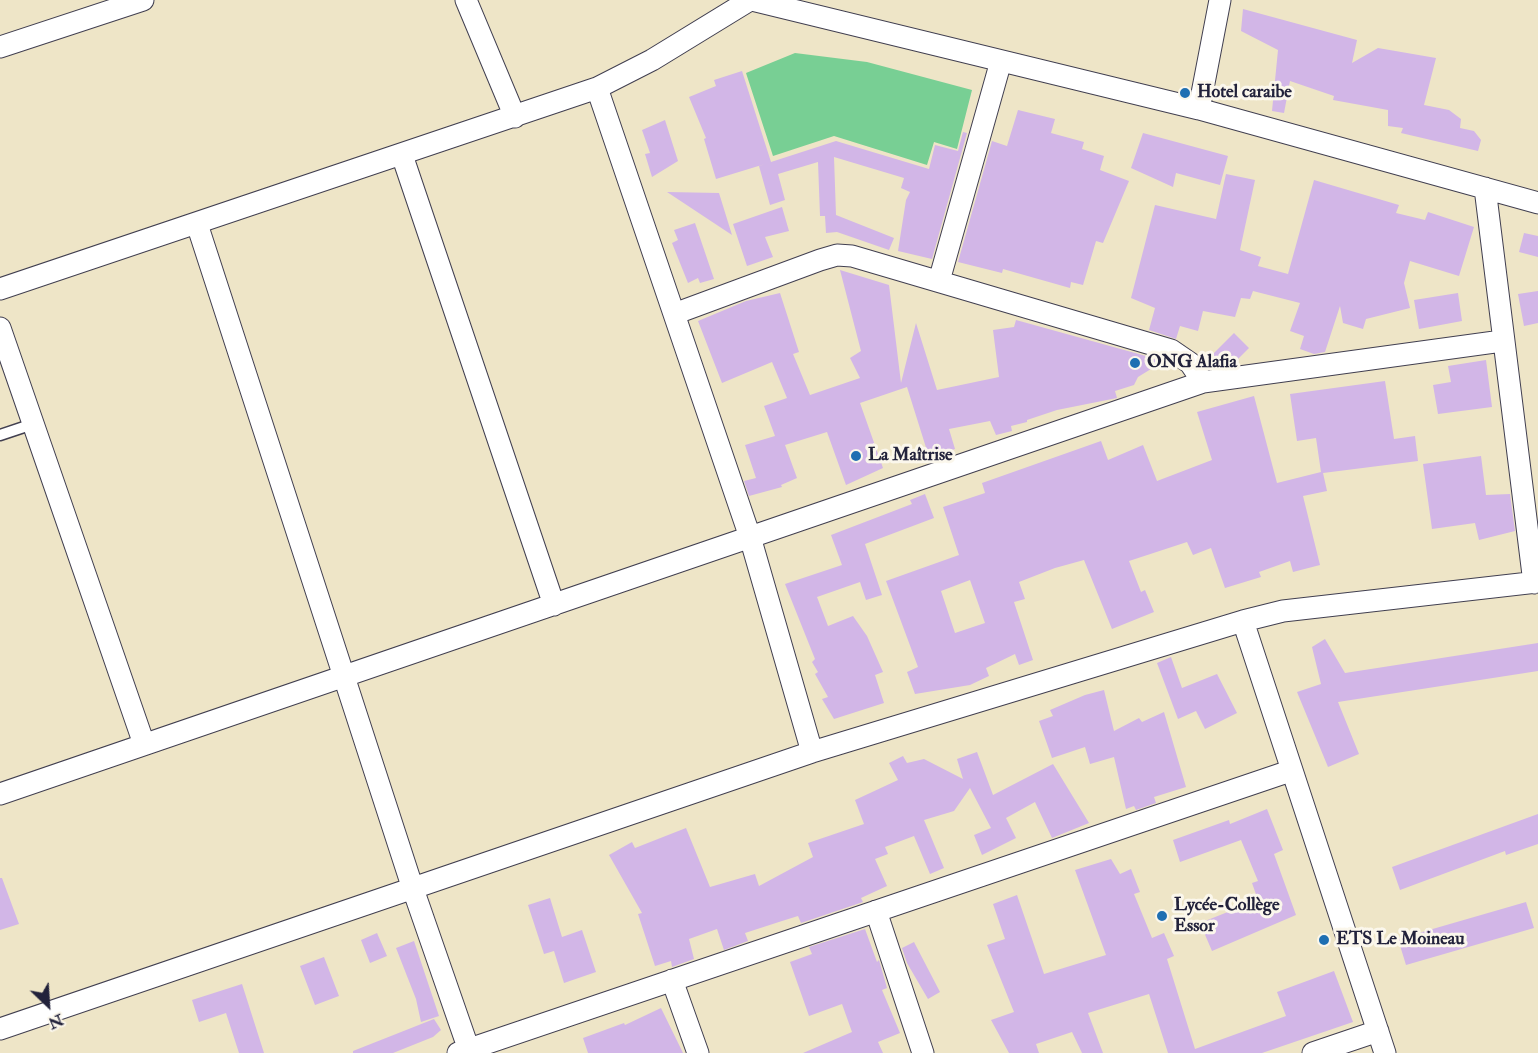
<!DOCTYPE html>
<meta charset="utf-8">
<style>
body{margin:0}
#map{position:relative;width:1538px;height:1053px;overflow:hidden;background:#eee5c7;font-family:"IM FELL Double Pica",serif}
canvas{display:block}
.north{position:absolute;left:18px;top:975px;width:60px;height:60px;-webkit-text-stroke:4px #fbf7ec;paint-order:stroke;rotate:155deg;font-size:16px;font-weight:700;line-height:24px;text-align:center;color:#22223b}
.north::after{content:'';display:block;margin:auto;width:21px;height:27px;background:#22223b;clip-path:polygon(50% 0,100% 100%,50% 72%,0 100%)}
</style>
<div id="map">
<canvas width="1538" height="1053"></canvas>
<div class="north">N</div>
</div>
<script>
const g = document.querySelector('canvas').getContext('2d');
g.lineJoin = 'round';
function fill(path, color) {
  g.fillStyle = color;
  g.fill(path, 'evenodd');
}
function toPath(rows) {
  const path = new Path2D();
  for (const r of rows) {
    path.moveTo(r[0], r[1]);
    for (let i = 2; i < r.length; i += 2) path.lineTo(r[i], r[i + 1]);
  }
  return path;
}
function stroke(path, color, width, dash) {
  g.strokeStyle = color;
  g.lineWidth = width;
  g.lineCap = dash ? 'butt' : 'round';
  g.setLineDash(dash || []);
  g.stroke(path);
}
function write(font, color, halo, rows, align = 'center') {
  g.font = font + ' "IM FELL Double Pica",serif';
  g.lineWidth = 6;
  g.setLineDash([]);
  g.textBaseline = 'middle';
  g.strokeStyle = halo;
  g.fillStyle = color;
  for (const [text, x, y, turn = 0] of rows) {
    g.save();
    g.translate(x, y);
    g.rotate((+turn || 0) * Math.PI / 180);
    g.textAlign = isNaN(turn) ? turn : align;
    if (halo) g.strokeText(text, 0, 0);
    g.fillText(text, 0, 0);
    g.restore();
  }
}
fill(toPath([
 [795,53,867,62,972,90,957,149,934,142,927,165,834,136,773,156,746,73]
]), '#78cf94');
fill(toPath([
 [1243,9,1357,40,1352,63,1378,48,1436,58,1424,105,1449,110,1461,119,1460,128,1474,131,1481,140,1478,151,1401,133,1403,128,1388,126,1388,110,1333,100,1334,96,1290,81,1284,113,1272,111,1278,50,1241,31],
 [742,71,771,162,836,141,929,169,935,145,958,151,963,132,967,133,932,259,898,251,906,200,910,192,901,188,904,178,834,157,836,215,894,238,889,250,837,232,826,233,825,216,820,216,818,162,778,174,785,200,770,205,759,166,765,164,716,179,704,139,706,138,689,97,716,86,714,80],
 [1018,110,1055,119,1051,133,1084,142,1082,149,1104,156,1100,170,1129,181,1103,243,1096,241,1083,285,1071,282,1070,288,1003,269,1002,273,958,262,992,141,1007,146],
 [665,120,678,161,652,177,645,154,650,153,642,130],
 [1143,133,1228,156,1220,185,1176,173,1173,187,1131,168],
 [1226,174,1255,180,1240,250,1261,257,1258,266,1288,274,1314,180,1399,205,1396,213,1425,220,1428,212,1474,227,1459,276,1410,261,1404,283,1410,308,1366,319,1363,329,1343,323,1340,306,1325,352,1314,354,1300,349,1304,336,1290,331,1300,303,1253,291,1250,299,1241,298,1235,317,1203,311,1198,331,1180,326,1176,339,1149,330,1155,308,1131,298,1155,205,1216,219],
 [667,192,719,193,732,235],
 [782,207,789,231,765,237,773,257,747,266,733,224],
 [695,223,714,279,700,283,698,278,688,283,672,243,678,240,674,230],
 [1524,233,1538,236,1538,257,1519,252],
 [840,270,889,285,901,383,916,323,937,390,999,377,993,330,1014,327,1016,320,1164,361,1138,377,1134,385,1115,391,1117,398,1057,410,1027,420,1027,422,1011,426,1012,431,996,435,990,421,949,429,955,449,929,457,907,387,860,403,883,468,846,485,827,432,785,445,797,478,781,485,782,487,749,496,744,481,756,478,745,445,775,436,764,406,787,398,772,362,722,383,698,321,746,301,780,293,799,352,793,354,810,395,860,378,850,358,861,351],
 [1538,291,1538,323,1524,326,1518,294],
 [1458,293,1462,321,1419,329,1414,300],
 [1234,333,1249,348,1232,365,1213,368,1209,358],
 [1486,360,1492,407,1438,414,1433,385,1451,382,1448,366],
 [1385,381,1394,439,1415,436,1418,461,1323,473,1327,491,1303,496,1320,565,1293,572,1290,561,1259,572,1261,577,1225,588,1211,548,1193,555,1187,542,1129,561,1141,592,1145,590,1154,612,1112,629,1084,560,1055,568,1019,582,1025,599,1014,602,1033,660,1019,665,1015,654,986,668,989,676,970,685,915,694,907,672,918,667,886,581,959,555,943,507,985,493,982,483,1101,441,1108,460,1143,445,1157,481,1212,460,1197,412,1254,396,1277,483,1321,472,1316,438,1297,441,1290,394],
 [970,580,985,623,955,633,941,591],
 [1481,456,1486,495,1510,494,1515,531,1479,540,1475,523,1432,529,1423,464],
 [925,494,934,518,865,544,882,595,866,600,860,582,817,597,828,626,853,616,867,636,883,672,875,675,884,703,834,719,822,699,828,697,815,674,818,672,812,662,815,659,785,584,842,565,831,535,912,504,910,500],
 [1325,639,1345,673,1538,643,1538,671,1338,702,1359,754,1328,767,1297,692,1321,684,1312,647],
 [1171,657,1182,688,1217,674,1237,713,1205,729,1196,711,1178,719,1157,663],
 [1104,690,1114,731,1139,718,1142,722,1164,712,1186,787,1154,797,1156,803,1136,810,1134,806,1126,809,1114,757,1090,764,1085,747,1052,758,1039,721,1053,716,1050,710,1085,695],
 [977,752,993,795,1053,764,1089,823,1052,838,1035,802,1006,818,1016,838,982,855,974,835,991,828,970,788,954,811,924,820,944,868,930,874,914,836,885,847,888,854,875,859,887,886,861,898,863,902,801,923,798,916,782,921,745,933,748,941,724,950,717,929,689,939,694,959,672,967,671,961,655,966,638,914,642,913,609,855,632,842,635,848,686,828,710,887,755,874,759,886,813,857,808,843,864,824,855,800,898,780,889,763,903,756,907,763,924,759,963,779,957,759],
 [1267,809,1283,850,1274,854,1296,915,1212,951,1200,923,1258,900,1252,883,1258,881,1241,840,1180,862,1173,840,1229,820,1230,824],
 [1538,814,1538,844,1506,855,1505,851,1400,890,1392,867],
 [1111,859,1120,874,1131,869,1140,892,1134,894,1152,938,1164,933,1174,956,1167,959,1195,1049,1286,1016,1277,992,1334,971,1353,1022,1262,1053,1168,1053,1149,994,1088,1013,1103,1053,1082,1053,1072,1032,1036,1044,1039,1053,1009,1053,991,1020,1014,1012,987,945,1005,939,993,904,1017,895,1044,974,1106,955,1075,870],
 [0,878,2,878,19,924,0,930],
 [550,898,562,937,582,930,596,972,564,983,554,951,544,954,528,905],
 [1526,902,1534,928,1406,965,1398,939],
 [865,929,877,962,879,960,887,988,882,990,900,1033,878,1042,883,1053,803,1053,852,1032,842,1004,809,1016,790,962,812,954,809,947],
 [377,933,387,956,370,963,361,940],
 [414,941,439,1016,421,1022,416,999,396,948],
 [914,942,940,992,928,999,907,963,902,948],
 [324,957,339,996,315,1005,300,966],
 [242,984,264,1053,239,1053,226,1013,199,1022,192,1000],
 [661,1008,683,1053,588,1053,583,1038,624,1023,625,1025],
 [434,1019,441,1030,433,1037,393,1053,353,1053,353,1051]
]), '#d2b6e7');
const lane = toPath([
 [0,435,33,424]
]);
const street = toPath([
 [466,0,515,117],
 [752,0,1199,109,1538,203],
 [0,47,143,0],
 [597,88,750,537,812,752],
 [1199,109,1220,0],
 [402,155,554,605],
 [1485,188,1534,583],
 [197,224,413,889,470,1053],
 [939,281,1001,61],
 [0,289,597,88,652,60,750,0],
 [674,314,820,260,837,255,852,256,1171,350,1190,363,1203,382],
 [0,328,144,744],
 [1243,621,1385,1053],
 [0,794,1203,382,1502,341],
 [876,911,923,1053],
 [672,980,698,1053],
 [0,1029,812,752,1243,621,1283,611,1538,582],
 [458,1053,1290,771],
 [1313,1053,1378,1031]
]);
stroke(lane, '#413f50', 13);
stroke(street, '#413f50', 23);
stroke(lane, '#fff', 10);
stroke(street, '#fff', 21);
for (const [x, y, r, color] of [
 [1185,93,6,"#1f6fb2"],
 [1135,363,6,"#1f6fb2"],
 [856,456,6,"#1f6fb2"],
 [1162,916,6,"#1f6fb2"],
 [1324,940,6,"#1f6fb2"]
]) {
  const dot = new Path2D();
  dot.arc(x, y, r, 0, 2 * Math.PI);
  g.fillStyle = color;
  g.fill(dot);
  stroke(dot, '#fbf7ec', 2);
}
write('bold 18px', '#22223b', '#fbf7ec', [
 ["Hotel caraibe",1197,93],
 ["ONG Alafia",1147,363],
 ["La Maîtrise",868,456],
 ["Lycée-Collège",1174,906],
 ["Essor",1174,927],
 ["ETS Le Moineau",1336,940]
], 'left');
</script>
